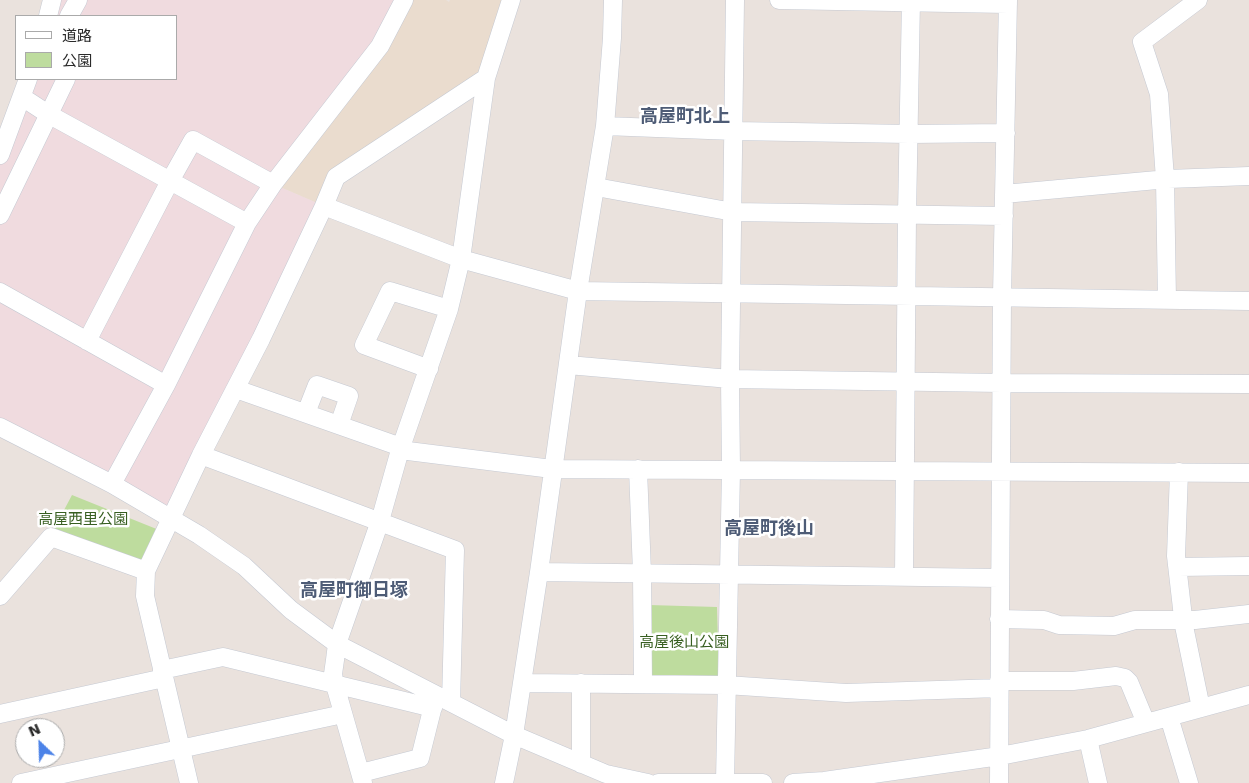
<!DOCTYPE html>
<meta charset="utf-8">
<style>
body{margin:0}
#map{position:relative;width:1249px;height:783px;overflow:hidden;background:#eae2dd;font-family:"DejaVu Sans","Noto Sans JP",sans-serif}
canvas{display:block}
.legend{position:absolute;left:15px;top:15px;width:162px;height:65px;box-sizing:border-box;background:#fff;border:1px solid #aaa;margin:0;padding:6px 9px;list-style:none;font-size:15px;color:#2a2a2a}
.legend li{display:flex;align-items:center;gap:10px;height:25px}
.legend b{width:25px;border:1px solid #aaa}
.north{position:absolute;left:15px;top:718px;width:50px;height:50px;box-sizing:border-box;background:#fff;border:1px solid #aaa;border-radius:50%;rotate:336deg;font-size:14px;font-weight:700;line-height:20px;text-align:center;color:#2a2a2a}
.north::after{content:'';display:block;margin:auto;width:18px;height:22px;background:#4c83e8;clip-path:polygon(50% 0,100% 100%,50% 72%,0 100%)}
</style>
<div id="map">
<canvas width="1249" height="783"></canvas>
<ul class="legend">
<li><b style="height:6px;background:#fff"></b>道路</li>
<li><b style="height:14px;background:#bedc9e"></b>公園</li>
</ul>
<div class="north">N</div>
</div>
<script>
const g = document.querySelector('canvas').getContext('2d');
g.lineJoin = 'round';
function fill(path, color) {
  g.fillStyle = color;
  g.fill(path, 'evenodd');
}
function toPath(rows) {
  const path = new Path2D();
  for (const r of rows) {
    path.moveTo(r[0], r[1]);
    for (let i = 2; i < r.length; i += 2) path.lineTo(r[i], r[i + 1]);
  }
  return path;
}
function stroke(path, color, width, dash) {
  g.strokeStyle = color;
  g.lineWidth = width;
  g.lineCap = dash ? 'butt' : 'round';
  g.setLineDash(dash || []);
  g.stroke(path);
}
function write(font, color, halo, rows, align = 'center') {
  g.font = font + ' "DejaVu Sans","Noto Sans JP",sans-serif';
  g.lineWidth = 5;
  g.setLineDash([]);
  g.textBaseline = 'middle';
  g.strokeStyle = halo;
  g.fillStyle = color;
  for (const [text, x, y, turn = 0] of rows) {
    g.save();
    g.translate(x, y);
    g.rotate((+turn || 0) * Math.PI / 180);
    g.textAlign = isNaN(turn) ? turn : align;
    if (halo) g.strokeText(text, 0, 0);
    g.fillText(text, 0, 0);
    g.restore();
  }
}
fill(toPath([
 [404,0,446,0,449,2,450,0,512,0,486,78,336,177,324,206,273,184]
]), '#eadcce');
fill(toPath([
 [52,0,404,0,273,184,324,206,172,519,0,423,0,155,28,79,176,79,176,16,48,16]
]), '#f0dbdf');
fill(toPath([
 [72,495,159,530,143,564,54,529],
 [649,605,717,607,719,680,651,678]
]), '#bedc9e');
const minor = toPath([
 [779,0,1008,4],
 [48,16,52,0],
 [69,16,78,0],
 [22,97,48,114,247,223],
 [605,126,734,131,909,134,1006,133],
 [0,155,28,79],
 [596,187,733,212,1004,216],
 [1004,194,1168,179,1249,176],
 [324,206,336,177,486,78,511,0],
 [0,215,66,79],
 [0,292,166,385],
 [1167,300,1165,179,1159,94,1142,42,1198,0],
 [87,341,170,181,193,140,273,184],
 [568,365,730,379,1002,383,1249,384],
 [429,369,364,345,390,291,449,309],
 [236,389,401,447],
 [306,413,317,385,349,396,339,425],
 [0,427,112,484,199,535,244,566,291,610,337,644,514,735,606,774,648,783],
 [400,450,552,469,1249,473],
 [201,455,455,550,451,702],
 [638,469,642,573,643,684],
 [1179,472,1176,556,1184,626,1201,708],
 [112,484,166,385,247,223,273,184,380,46,404,0],
 [1178,567,1249,566],
 [539,572,999,578],
 [904,576,907,215,911,0],
 [0,596,51,537,146,571],
 [999,619,1044,620,1059,625,1114,626,1135,620,1195,620,1249,614],
 [162,670,223,657,433,708],
 [999,681,1073,681,1116,676,1125,678,1129,682,1146,723],
 [522,683,726,685,846,693,999,688],
 [581,683,581,764],
 [0,714,164,678],
 [1169,717,1189,783],
 [1088,739,1098,783],
 [361,773,420,758,435,698],
 [725,782,731,470,730,379,735,0],
 [21,783,343,714],
 [189,783,145,596,146,571,201,455,261,339,324,206,461,259,578,291,1249,301],
 [363,783,335,685,333,674,335,660,337,644,380,521,400,450,449,309,461,259,486,78],
 [504,783,514,735,539,572,578,291,605,126,612,38,613,0],
 [658,783,763,783],
 [793,783,824,781,1000,756,1088,739,1249,695],
 [999,783,1002,296,1008,0]
]);
stroke(minor, '#c5c9d2', 19);
stroke(minor, '#fff', 18);
write('15px', '#385f21', '#fff', [
 ["高屋西里公園",83,520],
 ["高屋後山公園",684,643]
]);
write('bold 18px', '#4e5c76', '#fff', [
 ["高屋町北上",685,117],
 ["高屋町後山",769,529],
 ["高屋町御日塚",354,591]
]);
</script>
